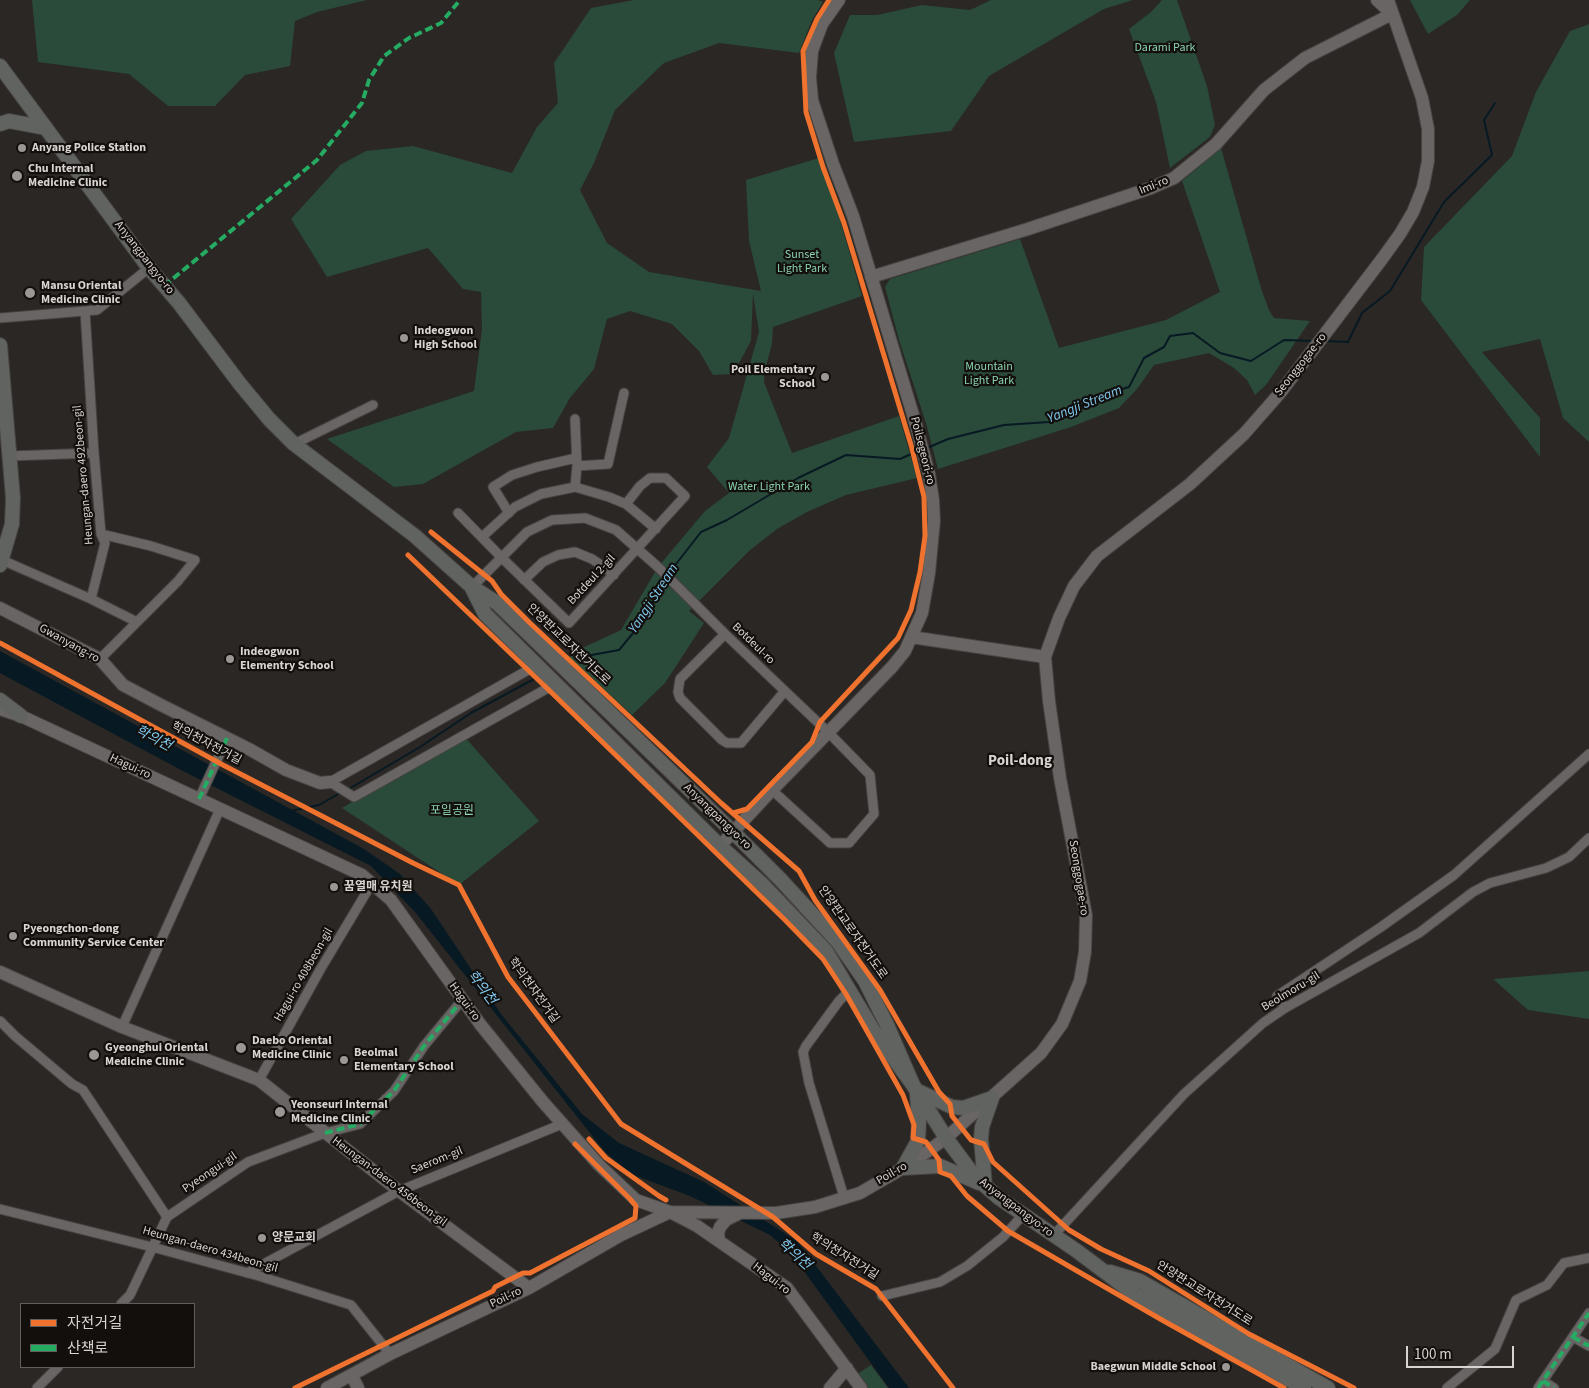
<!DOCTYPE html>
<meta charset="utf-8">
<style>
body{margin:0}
#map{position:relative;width:1589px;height:1388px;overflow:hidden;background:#2a2724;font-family:"Source Sans 3","Noto Sans KR",sans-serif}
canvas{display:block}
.legend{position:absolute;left:20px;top:1303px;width:175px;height:65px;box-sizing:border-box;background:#130f0d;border:1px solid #625e5b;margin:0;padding:6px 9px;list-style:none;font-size:15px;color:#d9d4d1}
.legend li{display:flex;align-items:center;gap:10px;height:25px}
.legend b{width:25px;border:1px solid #625e5b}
.scale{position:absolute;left:1406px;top:1346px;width:108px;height:22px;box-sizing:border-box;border:2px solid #d9d4d1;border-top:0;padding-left:6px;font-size:15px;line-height:18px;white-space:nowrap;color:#d9d4d1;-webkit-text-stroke:4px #130f0d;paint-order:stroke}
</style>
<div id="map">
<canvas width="1589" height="1388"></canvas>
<ul class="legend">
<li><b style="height:6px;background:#ef722f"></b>자전거길</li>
<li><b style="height:6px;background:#26ab63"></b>산책로</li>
</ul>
<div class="scale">100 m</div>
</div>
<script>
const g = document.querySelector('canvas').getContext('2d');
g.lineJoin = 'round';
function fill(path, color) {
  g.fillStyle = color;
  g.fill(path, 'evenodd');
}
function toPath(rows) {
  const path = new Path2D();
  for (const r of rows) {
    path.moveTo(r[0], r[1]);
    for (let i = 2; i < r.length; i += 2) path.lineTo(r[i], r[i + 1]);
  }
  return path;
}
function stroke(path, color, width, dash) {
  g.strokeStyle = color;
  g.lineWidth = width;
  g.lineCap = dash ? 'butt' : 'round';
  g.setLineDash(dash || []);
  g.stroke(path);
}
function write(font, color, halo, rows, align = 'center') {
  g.font = font + ' "Source Sans 3","Noto Sans KR",sans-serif';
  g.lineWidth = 4.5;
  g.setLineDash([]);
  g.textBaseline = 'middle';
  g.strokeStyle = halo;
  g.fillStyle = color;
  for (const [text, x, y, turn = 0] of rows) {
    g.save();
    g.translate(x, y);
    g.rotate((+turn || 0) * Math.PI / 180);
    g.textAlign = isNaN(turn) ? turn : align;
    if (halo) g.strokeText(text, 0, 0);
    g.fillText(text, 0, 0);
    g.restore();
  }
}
fill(toPath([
 [32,0,367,0,317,12,295,21,290,66,245,75,215,106,168,106,129,74,38,62],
 [634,0,818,0,823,2,812,20,799,53,719,43,664,63,615,110,594,163,580,190,607,243,649,272,761,291,749,241,746,180,819,158,832,192,862,296,773,327,772,344,764,373,764,382,792,453,899,416,917,478,846,495,807,512,777,529,749,551,689,611,704,623,665,683,632,715,569,657,580,649,621,630,658,567,705,511,729,493,707,467,729,438,759,332,753,294,751,341,733,374,713,375,699,351,672,324,630,311,607,319,594,369,570,398,553,428,516,432,423,484,394,487,327,439,474,391,482,329,481,292,463,289,428,248,327,277,291,219,340,165,366,151,413,146,512,173,537,127,558,103,554,63,591,8],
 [991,0,1133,0,1104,9,989,76,951,131,854,142,834,53,850,15,877,15,922,5,970,10],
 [1162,0,1177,0,1207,86,1215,125,1210,137,1170,168,1156,102,1129,29,1151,12],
 [1410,0,1470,0,1457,15,1428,34],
 [1589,24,1589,442,1563,418,1540,339,1482,352,1540,418,1540,457,1421,300,1424,247,1512,156,1536,92,1570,31],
 [1221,148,1261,288,1269,310,1274,318,1310,321,1266,385,1255,395,1247,380,1234,368,1209,353,1154,365,1137,389,1119,408,1071,427,938,469,926,423,899,340,885,287,890,279,1020,239,1059,348,1166,320,1220,292,1182,181],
 [463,735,539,821,459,885,342,808],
 [1589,971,1589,1019,1528,1010,1493,979],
 [871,1365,888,1388,865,1388,856,1375]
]), '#2a4a3a');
fill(toPath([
 [0,651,364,849,400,874,431,909,501,1014,582,1114,619,1143,704,1182,797,1241,909,1388,889,1388,790,1252,770,1235,690,1196,631,1174,605,1152,415,912,371,866,181,770,0,673]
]), '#071a24');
stroke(toPath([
 [1325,341,1348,342,1362,313,1390,291,1444,202,1492,155,1484,120,1495,103],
 [927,448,948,439,1004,425,1049,422,1103,395,1129,387,1144,358,1164,347,1170,336,1193,333,1220,353,1251,361,1284,340,1313,341],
 [669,573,701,532,727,520,798,478,846,455,900,459,918,451],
 [575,658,619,650,639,626,665,579],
 [347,790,420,747,471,713,534,679],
 [291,811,319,805,340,793]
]), '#071a24', 2);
const street = toPath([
 [0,318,97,310,149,268],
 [294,444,373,405],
 [10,456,94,453],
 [577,466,608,464,624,393],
 [575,487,577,466,575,419],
 [458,513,502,558,569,623,685,496,666,478,650,478,640,486,626,504],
 [509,513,493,487,512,475,537,467,576,458],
 [482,537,515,507,541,494,575,487,609,497,626,504,656,529],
 [2,560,91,599,105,543,101,534,94,453,85,311],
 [524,580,543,562,558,555,575,552,592,559,607,569,614,575],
 [472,587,527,532,552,520,585,518,616,530,658,567,725,634,828,732,870,775,874,814,849,843,830,843,772,790],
 [91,599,137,622],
 [725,634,680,679,678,692,680,698,722,740,727,743,741,743,784,692],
 [100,659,178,581,195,560,151,546,101,534],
 [537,665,330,782,354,797,555,684],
 [199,799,227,738],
 [1285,1008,1277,996,1381,927,1454,875,1589,754],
 [0,1021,15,1036,72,1084,83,1090,167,1217],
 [122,1027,220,809],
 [259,1080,320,970,372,883],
 [844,1197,809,1083,803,1052,806,1046,839,1001,850,990],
 [0,1209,152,1247,259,1276,351,1305,390,1354],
 [1053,1236,1184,1094,1263,1023,1285,1008,1419,933,1473,892,1490,883,1546,868,1569,857,1589,838],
 [247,1273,399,1191,562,1124],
 [882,1296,940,1282,967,1266,1003,1237,1023,1215],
 [121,1304,130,1295,167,1217,248,1162,325,1133,360,1124,394,1091,424,1046,463,999],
 [1573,1337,1589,1346],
 [1543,1381,1554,1388],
 [37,1388,58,1367],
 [1447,1388,1495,1349,1516,1300,1547,1285,1564,1263,1589,1258],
 [1538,1388,1589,1313]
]);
const secondary = toPath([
 [1377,0,1392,14],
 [871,277,1028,229,1151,188,1174,178,1216,144,1264,90,1305,58,1392,14],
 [0,608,100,659,123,685,161,705,249,749,286,770,320,783,330,782],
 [911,637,1045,657],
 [0,709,21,716,362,875,391,900,480,1024,543,1102,599,1165,636,1200,670,1212,697,1226,787,1288,861,1388],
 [720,846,772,790,892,667,905,651,922,613,929,573,934,521,933,500,929,474,916,425,853,216,833,164,812,100,810,77,812,51,822,24,839,0],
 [0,972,122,1027,259,1080,399,1191,529,1288],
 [719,1240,718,1233,720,1227,726,1220,738,1214],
 [352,1376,358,1388],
 [327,1388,390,1354,529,1288,621,1235,670,1212,776,1213,815,1207,860,1193,910,1164,946,1138,1041,1053,1062,1024,1080,981,1085,952,1086,915,1060,778,1049,701,1045,657,1059,618,1074,586,1097,556,1190,484,1244,434,1280,393,1382,259,1400,234,1413,212,1423,187,1428,161,1428,129,1422,98,1388,0],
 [830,1388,847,1368]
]);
const primary = toPath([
 [0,66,149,268,179,303,240,384,269,419,294,444,415,536,472,587,497,603,733,832,780,879,838,942,865,981,887,1025,913,1085],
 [0,124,9,121,46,128],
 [0,345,13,498,12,524,0,565],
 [472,588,485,614,720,846,763,885,826,951,873,1030,913,1085,946,1138,975,1177,999,1198,1077,1251,1134,1294,1304,1388],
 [0,700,21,716],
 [918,1091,952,1107,963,1108,992,1098],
 [903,1168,940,1166,979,1183],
 [903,1168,918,1141,919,1121,917,1094],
 [985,1186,981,1139,982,1127,992,1098],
 [1110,1272,1140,1281,1328,1388]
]);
stroke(street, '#464341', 11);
stroke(secondary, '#464341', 14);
stroke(primary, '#464341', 16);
stroke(street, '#686564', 9);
stroke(secondary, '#686564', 12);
stroke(primary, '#60635f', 14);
stroke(toPath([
 [164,286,317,160,362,103,369,80,384,56,409,38,441,23,460,0],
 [199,799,227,738],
 [325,1133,360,1124,394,1091,424,1046,463,999],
 [1573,1337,1589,1346],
 [1543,1381,1554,1388],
 [1538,1388,1589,1313]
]), '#26ab63', 4, [8, 4]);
stroke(toPath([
 [431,532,492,581,501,594,530,623,721,803,799,871,815,900,880,990,939,1092,950,1104,952,1116,971,1140,984,1144,993,1162,1069,1230,1101,1249,1149,1271,1249,1334,1354,1388],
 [408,555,554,695,785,920,823,959,846,994,903,1095,914,1125,913,1138,926,1142,939,1160,940,1172,951,1176,967,1196,1008,1231,1162,1320,1284,1388],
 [0,643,223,765,413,863,459,885,508,977,621,1124,773,1217,816,1254,876,1289,953,1388],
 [733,813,747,809,812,742,820,722,898,638,911,610,920,572,925,536,924,497,911,445,844,223,823,167,806,112,803,51,817,19,829,0],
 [589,1139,606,1158,659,1196,666,1200],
 [295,1388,493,1291,495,1287,523,1273,530,1273,635,1218,636,1206,630,1199,575,1144]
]), '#ef722f', 5);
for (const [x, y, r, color] of [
 [22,148,5,"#9c9794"],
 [17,176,6,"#9c9794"],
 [30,293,6,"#9c9794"],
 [404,338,5,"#9c9794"],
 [825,377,5,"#9c9794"],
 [230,659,5,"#9c9794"],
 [334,887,5,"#9c9794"],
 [13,936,5,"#9c9794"],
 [241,1048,6,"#9c9794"],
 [94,1055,6,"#9c9794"],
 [344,1060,5,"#9c9794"],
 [280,1112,6,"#9c9794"],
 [262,1238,5,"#9c9794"],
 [1226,1367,5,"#9c9794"]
]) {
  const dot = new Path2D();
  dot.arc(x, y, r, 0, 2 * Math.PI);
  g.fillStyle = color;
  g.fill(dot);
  stroke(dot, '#130f0d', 2);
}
write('12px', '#89d3ae', '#130f0d', [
 ["Darami Park",1165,48],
 ["Sunset",802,255],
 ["Light Park",802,269],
 ["Mountain",989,367],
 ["Light Park",989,381],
 ["Water Light Park",769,487],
 ["포일공원",452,811]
]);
write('bold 12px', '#d9d4d1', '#130f0d', [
 ["Anyang Police Station",32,148],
 ["Chu Internal",28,169],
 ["Medicine Clinic",28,183],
 ["Mansu Oriental",41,286],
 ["Medicine Clinic",41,300],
 ["Indeogwon",414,331],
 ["High School",414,345],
 ["Poil Elementary",815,370,"right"],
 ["School",815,384,"right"],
 ["Indeogwon",240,652],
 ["Elementry School",240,666],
 ["꿈열매 유치원",344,887],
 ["Pyeongchon-dong",23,929],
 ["Community Service Center",23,943],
 ["Daebo Oriental",252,1041],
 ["Medicine Clinic",252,1055],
 ["Gyeonghui Oriental",105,1048],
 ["Medicine Clinic",105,1062],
 ["Beolmal",354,1053],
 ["Elementary School",354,1067],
 ["Yeonseuri Internal",291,1105],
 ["Medicine Clinic",291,1119],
 ["양문교회",272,1238],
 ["Baegwun Middle School",1216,1367,"right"]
], 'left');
write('12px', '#d9d4d1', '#130f0d', [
 ["Imi-ro",1154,186,-22],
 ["Anyangpangyo-ro",144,258,52],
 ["Seonggogae-ro",1301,365,-52],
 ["Poilsegeori-ro",922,451,76],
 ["Heungan-daero 492beon-gil",84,475,-95],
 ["Botdeul 2-gil",592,580,-47],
 ["Gwanyang-ro",69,644,29],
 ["Botdeul-ro",753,644,44],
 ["안양판교로자전거도로",568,645,44],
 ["학의천자전거길",206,744,28],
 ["Hagui-ro",130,767,25],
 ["Anyangpangyo-ro",717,817,44],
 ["Seonggogae-ro",1078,878,81],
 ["안양판교로자전거도로",852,933,55],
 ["Hagui-ro 408beon-gil",304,975,-60],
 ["학의천자전거길",533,991,54],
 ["Beolmoru-gil",1291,992,-31],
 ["Hagui-ro",464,1002,54],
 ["Saerom-gil",437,1161,-22],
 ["Pyeongui-gil",210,1173,-34],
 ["Poil-ro",892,1174,-30],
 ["Heungan-daero 456beon-gil",389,1182,37],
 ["Anyangpangyo-ro",1016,1208,37],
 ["Heungan-daero 434beon-gil",210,1250,16],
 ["학의천자전거길",844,1257,32],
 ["Hagui-ro",771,1279,38],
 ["안양판교로자전거도로",1204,1294,32],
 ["Poil-ro",506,1298,-25]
]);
write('italic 14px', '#80c9ef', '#130f0d', [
 ["Yangji Stream",1085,405,-22],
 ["Yangji Stream",654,599,-57],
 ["학의천",153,739,28],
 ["학의천",481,988,53],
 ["학의천",794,1255,42]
]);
write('bold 15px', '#d9d4d1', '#130f0d', [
 ["Poil-dong",1020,762]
]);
</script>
